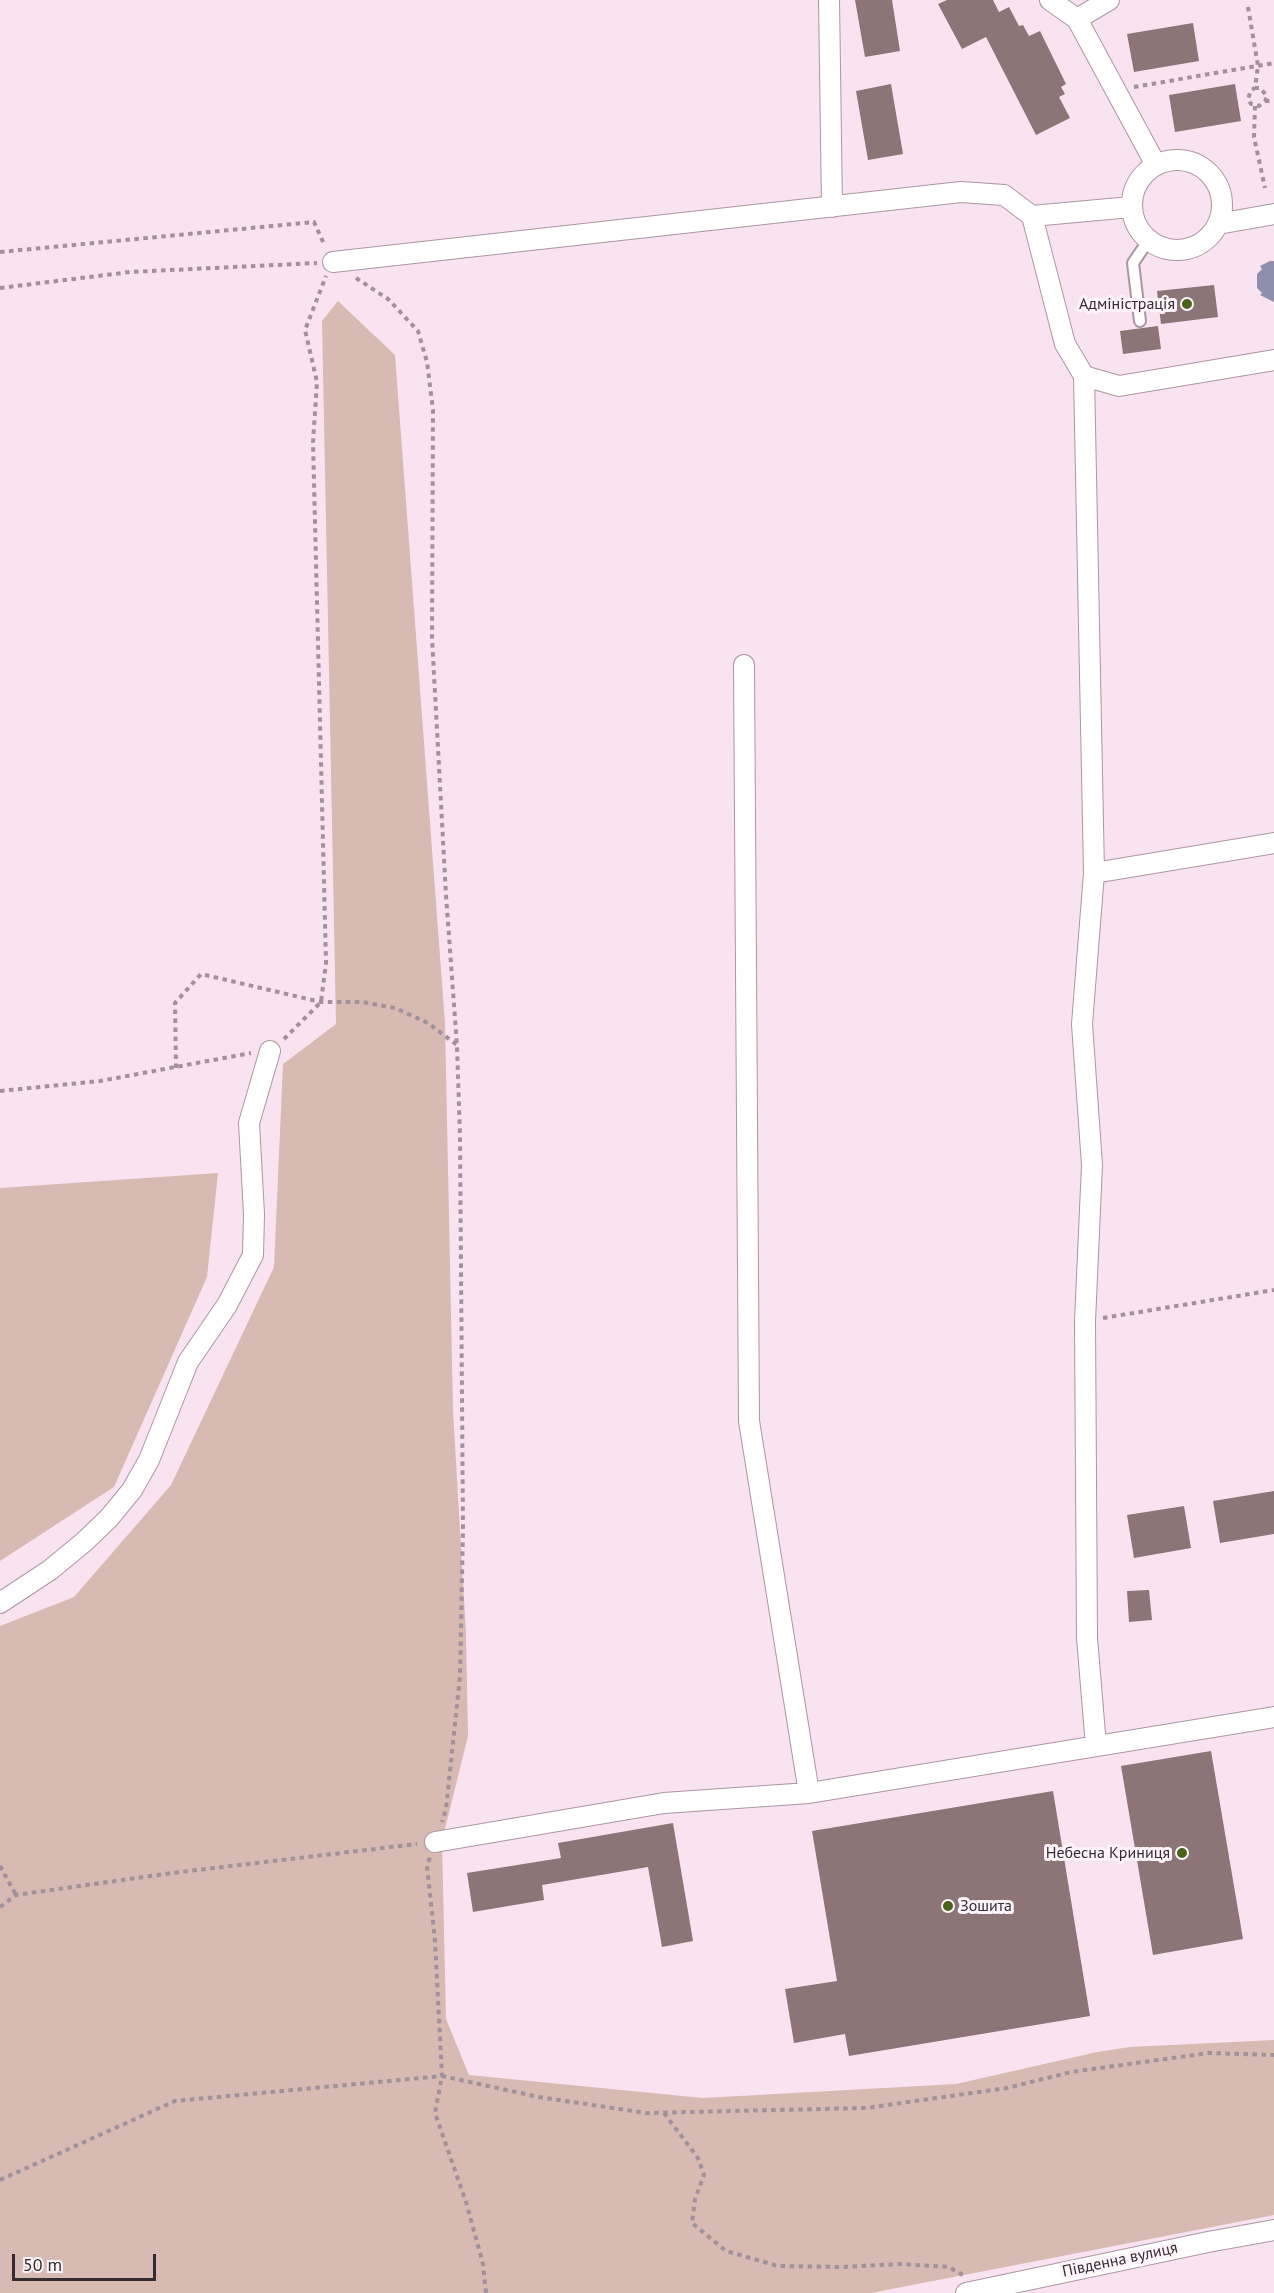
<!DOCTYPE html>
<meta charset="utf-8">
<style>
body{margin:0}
#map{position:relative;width:1274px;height:2293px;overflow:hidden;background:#fae3f1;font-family:"PT Sans",sans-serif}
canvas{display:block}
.scale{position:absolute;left:12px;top:2254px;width:144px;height:27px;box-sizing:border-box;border:3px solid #342c31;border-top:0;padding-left:8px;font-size:18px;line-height:21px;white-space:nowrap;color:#342c31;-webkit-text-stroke:4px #fef5fa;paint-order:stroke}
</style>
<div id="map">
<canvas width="1274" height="2293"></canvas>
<div class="scale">50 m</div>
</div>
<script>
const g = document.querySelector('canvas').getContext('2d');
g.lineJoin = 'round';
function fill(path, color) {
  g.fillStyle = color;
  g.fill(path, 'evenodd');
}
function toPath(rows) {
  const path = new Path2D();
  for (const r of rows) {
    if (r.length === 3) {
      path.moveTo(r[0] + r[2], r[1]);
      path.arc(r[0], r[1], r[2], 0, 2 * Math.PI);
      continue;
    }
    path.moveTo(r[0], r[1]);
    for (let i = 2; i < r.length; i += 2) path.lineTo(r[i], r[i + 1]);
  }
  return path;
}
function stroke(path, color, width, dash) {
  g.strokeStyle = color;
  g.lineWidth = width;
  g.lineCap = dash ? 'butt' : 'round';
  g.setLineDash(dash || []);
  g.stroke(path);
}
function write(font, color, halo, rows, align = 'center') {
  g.font = font + ' "PT Sans",sans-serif';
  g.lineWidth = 6;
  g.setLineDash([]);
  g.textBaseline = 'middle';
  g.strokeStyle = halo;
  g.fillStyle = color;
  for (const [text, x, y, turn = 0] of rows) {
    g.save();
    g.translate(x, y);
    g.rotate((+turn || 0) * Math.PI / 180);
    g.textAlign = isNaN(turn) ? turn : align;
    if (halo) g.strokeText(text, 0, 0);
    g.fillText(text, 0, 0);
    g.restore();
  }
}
fill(toPath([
 [338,301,395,355,445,1023,453,1410,466,1633,468,1736,442,1841,446,2019,469,2075,703,2098,956,2084,1097,2052,1130,2047,1274,2040,1274,2215,871,2293,0,2293,0,1626,74,1597,171,1485,274,1267,283,1064,336,1024,322,321],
 [218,1173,207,1277,114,1487,0,1561,0,1188]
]), '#d7bab1');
fill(toPath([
 [1270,261,1274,261,1274,302,1260,295,1262,293,1257,288,1257,274,1262,269,1260,266]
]), '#8d8fad');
fill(toPath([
 [855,0,892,0,900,51,865,57],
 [947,0,993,0,999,12,1009,7,1019,26,1023,25,1029,36,1040,31,1066,84,1061,87,1065,94,1059,97,1070,118,1036,135,986,37,962,49,938,4],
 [1193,23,1199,61,1134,72,1127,34],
 [891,84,903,154,868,160,856,91],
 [1235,84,1241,121,1175,132,1169,95],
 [1214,285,1218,317,1161,324,1157,291],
 [1158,326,1161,349,1123,354,1120,331],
 [1274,1491,1274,1534,1220,1543,1213,1501],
 [1184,1506,1191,1548,1134,1558,1127,1515],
 [1149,1590,1152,1620,1129,1622,1127,1591],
 [1211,1751,1243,1939,1153,1955,1121,1766],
 [1053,1791,1090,2016,849,2056,845,2034,794,2043,785,1989,837,1981,812,1831],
 [673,1823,693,1941,662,1947,648,1867,542,1885,544,1900,473,1912,467,1873,561,1858,558,1843]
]), '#8c7477');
const service = toPath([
 [1140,321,1133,263,1148,241]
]);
const minor = toPath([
 [829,0,832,207],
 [1050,0,1077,19,1156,165],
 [1077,19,1109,0],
 [1177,205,45],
 [1032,216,1065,344,1084,376,1119,386,1274,360],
 [1218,224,1274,214],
 [333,262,961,192,1004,195,1032,216,1131,207],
 [1084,376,1094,873,1082,1024,1092,1165,1085,1321,1087,1638,1096,1746],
 [744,665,749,1421,809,1793],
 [1094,873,1274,843],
 [0,1603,50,1570,84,1542,109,1518,132,1490,149,1460,188,1362,227,1305,253,1255,254,1214,249,1123,270,1051],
 [435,1842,664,1803,809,1793,1274,1717],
 [966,2293,1208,2242,1274,2230]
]);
stroke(service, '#ab96a3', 14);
stroke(minor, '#ab96a3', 22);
stroke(toPath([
 [1248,7,1258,66,1255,88,1251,90,1248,99,1251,104,1259,106,1265,101,1267,96,1260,88,1255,88],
 [1134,87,1274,63],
 [1265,101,1274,101],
 [1255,106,1254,137,1265,188],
 [0,252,314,222,325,246],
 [356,278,388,299,418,331,427,362,433,410,432,638,446,895,457,1046,460,1135,463,1529,460,1676,446,1809,442,1822],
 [0,288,130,272,317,263],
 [284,1039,321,1002,326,963,313,442,317,382,305,330,326,276],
 [176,1068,175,1003,201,974,321,1002,362,1002,395,1008,428,1023,457,1045],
 [0,1091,100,1081,251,1053],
 [1103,1318,1274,1290],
 [0,1866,16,1895],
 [0,1907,16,1895,172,1873,417,1844],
 [664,2113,698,2158,704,2175,695,2199,692,2223,726,2251,778,2266,842,2267,901,2264,949,2267,963,2275],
 [0,2180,175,2101,442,2076,435,1941,427,1866,430,1857],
 [486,2293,483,2264,466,2202,435,2113,442,2076,539,2097,646,2113,866,2108,1007,2088,1071,2072,1209,2053,1274,2055]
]), '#a1919b', 4, [4.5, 4.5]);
stroke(service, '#fff', 10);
stroke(minor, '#fff', 20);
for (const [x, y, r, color] of [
 [1187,304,6,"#496415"],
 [1182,1853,6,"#496415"],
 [948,1906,6,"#496415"]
]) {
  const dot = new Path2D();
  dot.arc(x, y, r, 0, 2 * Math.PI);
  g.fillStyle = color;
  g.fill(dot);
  stroke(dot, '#fef5fa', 2);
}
write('16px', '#342c31', '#fef5fa', [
 ["Адміністрація",1175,304],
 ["Небесна Криниця",1170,1853],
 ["Зошита",960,1906,"left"]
], 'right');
write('16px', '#342c31', '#fef5fa', [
 ["Південна вулиця",1120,2260,-12]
]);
</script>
